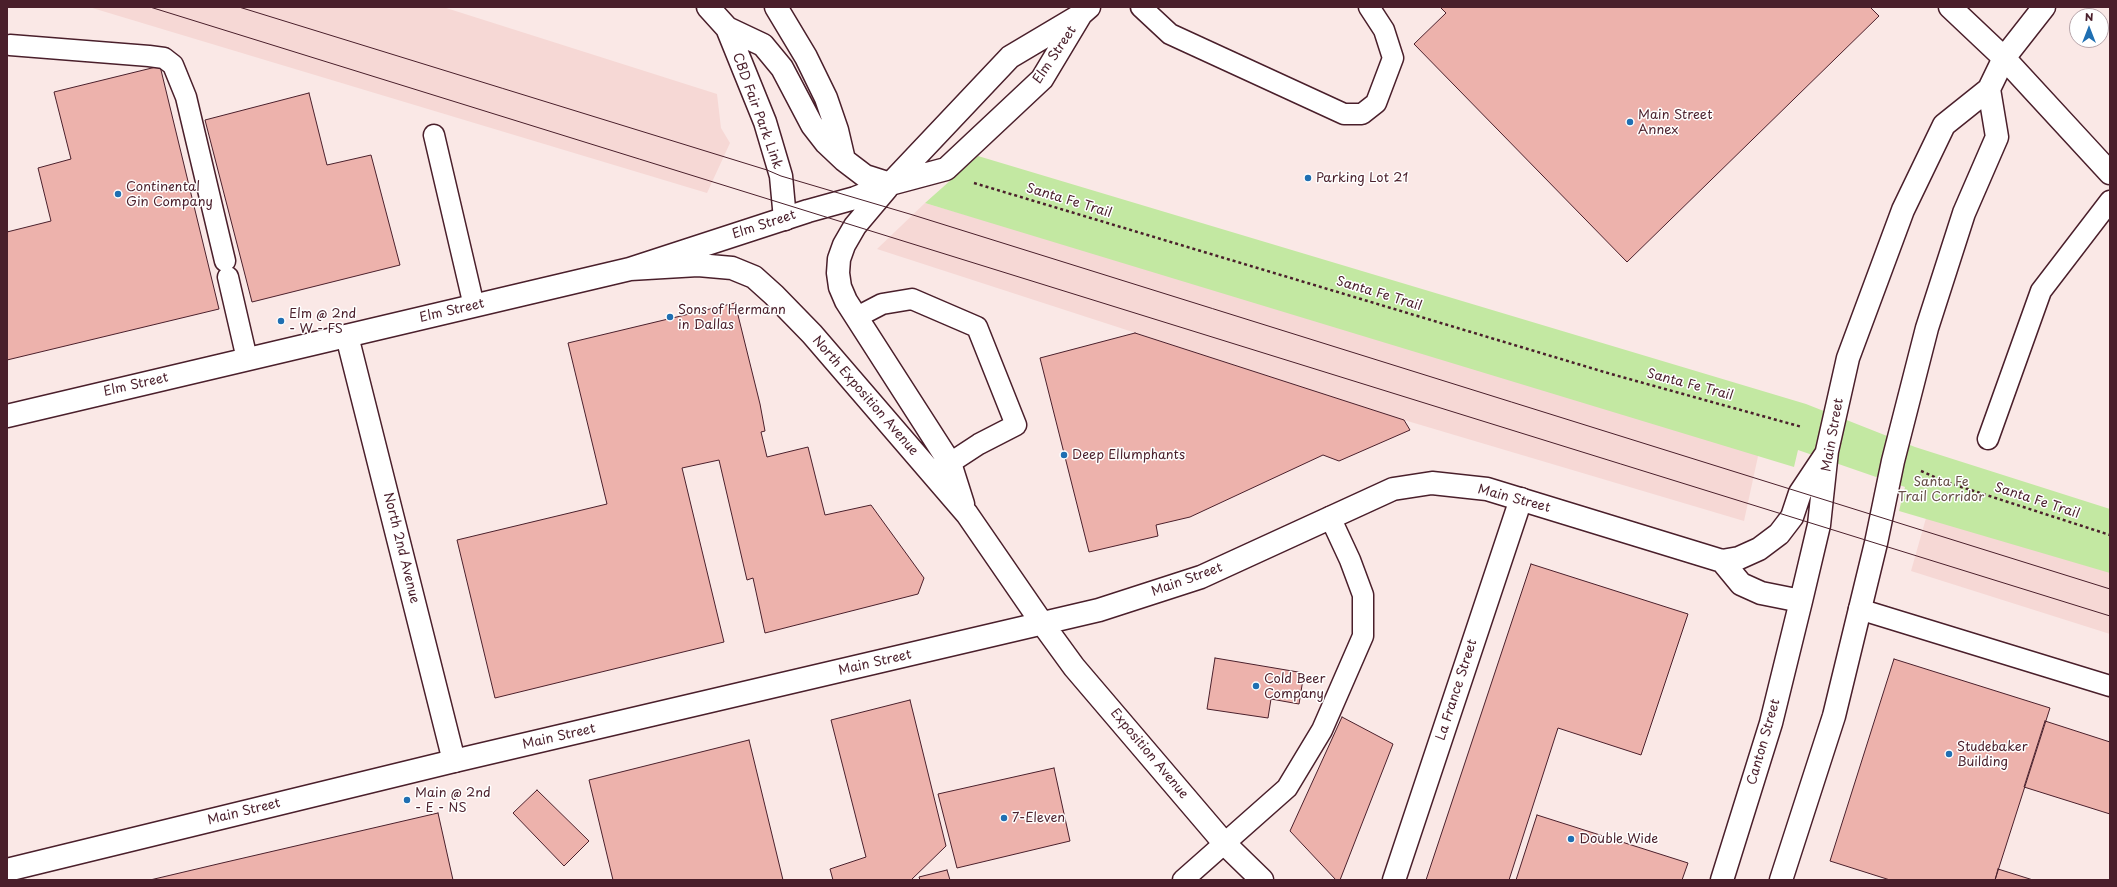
<!DOCTYPE html>
<style>
body{margin:0}
#map{position:relative;width:2117px;height:887px;overflow:hidden;background:#fae8e6;font-family:"Playpen Sans",sans-serif}
canvas{display:block}
.frame{position:absolute;inset:0;border:8px solid #4a1f2b;pointer-events:none}
.north{position:absolute;left:2069px;top:8px;width:40px;height:40px;box-sizing:border-box;background:#fff;border:1px solid #b7a5aa;border-radius:50%;rotate:0deg;font-size:11px;font-weight:700;line-height:16px;text-align:center;color:#4a1f2b}
.north::after{content:'';display:block;margin:auto;width:14px;height:18px;background:#1f6fb2;clip-path:polygon(50% 0,100% 100%,50% 72%,0 100%)}
</style>
<div id="map">
<canvas width="2117" height="887"></canvas>
<div class="frame"></div>
<div class="north">N</div>
</div>
<script>
const g = document.querySelector('canvas').getContext('2d');
g.lineJoin = 'round';
function fill(path, color) {
  g.fillStyle = color;
  g.fill(path, 'evenodd');
}
function toPath(rows) {
  const path = new Path2D();
  for (const r of rows) {
    path.moveTo(r[0], r[1]);
    for (let i = 2; i < r.length; i += 2) path.lineTo(r[i], r[i + 1]);
  }
  return path;
}
function stroke(path, color, width, dash) {
  g.strokeStyle = color;
  g.lineWidth = width;
  g.lineCap = dash ? 'butt' : 'round';
  g.setLineDash(dash || []);
  g.stroke(path);
}
function write(font, color, halo, rows, align = 'center') {
  g.font = font + ' "Playpen Sans",sans-serif';
  g.lineWidth = 3;
  g.setLineDash([]);
  g.textBaseline = 'middle';
  g.strokeStyle = halo;
  g.fillStyle = color;
  for (const [text, x, y, turn = 0] of rows) {
    g.save();
    g.translate(x, y);
    g.rotate((+turn || 0) * Math.PI / 180);
    g.textAlign = isNaN(turn) ? turn : align;
    if (halo) g.strokeText(text, 0, 0);
    g.fillText(text, 0, 0);
    g.restore();
  }
}
fill(toPath([
 [89,7,443,7,717,94,721,128,730,143,707,193],
 [925,203,1760,447,1744,521,1404,420,877,249],
 [1930,504,2110,559,2110,634,1911,571]
]), '#f6d8d5');
fill(toPath([
 [978,156,1806,404,1915,447,2110,509,2110,573,1899,511,1905,487,1798,450,1794,467,925,203]
]), '#c3e8a2');
const building = toPath([
 [1440,7,1870,7,1879,16,1627,262,1414,44,1446,13,1440,7],
 [160,66,219,309,7,360,7,232,51,221,38,168,71,159,54,92,160,66],
 [309,93,327,165,371,155,400,265,252,302,205,120,309,93],
 [735,303,760,404,765,431,761,432,767,457,808,447,825,515,871,505,924,578,918,594,765,633,753,578,747,580,719,460,682,468,724,642,495,698,457,540,607,504,568,343,735,303],
 [1135,333,1404,420,1410,430,1339,461,1323,455,1190,517,1156,525,1158,536,1089,552,1040,358,1135,333],
 [1531,564,1688,614,1641,755,1558,728,1509,880,1426,880,1531,564],
 [1215,658,1304,673,1299,704,1271,699,1268,718,1207,709,1215,658],
 [1894,659,2050,708,1995,880,1890,880,1830,861,1894,659],
 [910,700,946,846,911,880,833,880,830,869,866,857,831,720,910,700],
 [1342,717,1393,744,1340,880,1336,880,1290,831,1342,717],
 [2045,721,2110,742,2110,814,2024,787,2045,721],
 [749,740,783,880,613,880,589,780,749,740],
 [1054,768,1070,841,957,868,938,794,1054,768],
 [537,790,589,841,564,866,513,813,537,790],
 [438,813,453,880,150,880,222,863,438,813],
 [1537,815,1688,863,1682,880,1516,880,1537,815],
 [1998,869,2033,880,1995,880,1998,869],
 [947,870,950,880,920,880,919,877,947,870]
]);
fill(building, '#edb2ac');
stroke(building, '#4a1f2b', 1);
const service = toPath([
 [1141,7,1170,34,1344,114,1362,114,1376,103,1393,58,1384,30,1369,7],
 [10,45,149,56,164,58,173,65,186,97,225,261],
 [434,135,474,306],
 [228,277,247,359],
 [857,317,882,304,912,299,977,327,1016,425,979,444,950,463],
 [1988,439,2041,291,2110,201],
 [1859,609,2110,686],
 [1183,880,1287,788,1322,730,1363,636,1363,595,1350,560,1330,517]
]);
const minor = toPath([
 [2004,58,2110,173],
 [890,184,946,169,1042,79,1081,14,1089,7],
 [890,184,1010,57,1079,16],
 [347,336,454,761],
 [1394,880,1521,499]
]);
const tertiary = toPath([
 [708,7,727,28,765,122,781,176,785,219],
 [776,7,806,57,826,98,837,130,844,160],
 [1950,7,2004,58],
 [727,28,763,45,782,68,812,125,826,143,844,160,865,176,890,184]
]);
const secondary = toPath([
 [887,188,855,226,844,245,839,259,838,273,840,287,846,301,950,463,963,504],
 [630,269,698,265,732,268,754,277,774,295,812,334,967,514,1042,623,1074,667,1225,844,1262,880],
 [7,416,630,269,808,211,855,198,890,184],
 [1722,561,1739,558,1759,549,1779,534,1792,517,1800,493,1826,454],
 [7,870,454,761,1099,610,1201,577,1393,489,1432,483,1487,489,1722,561,1741,584,1761,593,1801,601],
 [1722,880,1771,723,1801,601,1819,525,1827,451,1848,358,1903,210,1944,125,1989,89,2004,58,2044,7],
 [1781,880,1834,716,1876,543,1893,461,1927,328,1964,213,1997,137,1989,89]
]);
stroke(service, '#4a1f2b', 23);
stroke(minor, '#4a1f2b', 25);
stroke(tertiary, '#4a1f2b', 25);
stroke(secondary, '#4a1f2b', 25);
stroke(toPath([
 [974,183,1611,374,1802,427],
 [1921,471,1946,482,2110,535]
]), '#4a1f2b', 2.5, [3, 3]);
stroke(service, '#fff', 20);
stroke(minor, '#fff', 22);
stroke(tertiary, '#fff', 22);
stroke(secondary, '#fff', 22);
stroke(toPath([
 [150,7,2110,616],
 [239,7,767,170,781,176,913,215,2110,589]
]), '#4a1f2b', 1);
for (const [x, y, r, color] of [
 [1630,122,4,"#1f6fb2"],
 [1308,178,4,"#1f6fb2"],
 [118,194,4,"#1f6fb2"],
 [670,317,4,"#1f6fb2"],
 [281,321,4,"#1f6fb2"],
 [1064,455,4,"#1f6fb2"],
 [1256,686,4,"#1f6fb2"],
 [1949,754,4,"#1f6fb2"],
 [407,800,4,"#1f6fb2"],
 [1004,818,4,"#1f6fb2"],
 [1571,839,4,"#1f6fb2"]
]) {
  const dot = new Path2D();
  dot.arc(x, y, r, 0, 2 * Math.PI);
  g.fillStyle = color;
  g.fill(dot);
  stroke(dot, '#fff', 1.5);
}
write('13px', '#4a1f2b', '#fff', [
 ["Elm Street",1055,55,-56],
 ["CBD Fair Park Link",757,111,70],
 ["Santa Fe Trail",1069,201,17],
 ["Elm Street",764,225,-18],
 ["Santa Fe Trail",1379,294,17],
 ["Elm Street",452,311,-13],
 ["Elm Street",136,385,-13],
 ["Santa Fe Trail",1690,385,15],
 ["North Exposition Avenue",865,396,49],
 ["Main Street",1833,435,-80],
 ["Main Street",1514,499,15],
 ["Santa Fe Trail",2037,501,18],
 ["North 2nd Avenue",401,548,76],
 ["Main Street",1187,580,-20],
 ["Main Street",875,663,-13],
 ["La France Street",1457,690,-72],
 ["Main Street",559,737,-13],
 ["Canton Street",1764,742,-74],
 ["Exposition Avenue",1149,754,50],
 ["Main Street",244,812,-14]
]);
write('13px', '#4a1f2b', '#fff', [
 ["Main Street",1638,115],
 ["Annex",1638,130],
 ["Parking Lot 21",1316,178],
 ["Continental",126,187],
 ["Gin Company",126,202],
 ["Sons of Hermann",678,310],
 ["in Dallas",678,325],
 ["Elm @ 2nd",289,314],
 ["- W - FS",289,329],
 ["Deep Ellumphants",1072,455],
 ["Cold Beer",1264,679],
 ["Company",1264,694],
 ["Studebaker",1957,747],
 ["Building",1957,762],
 ["Main @ 2nd",415,793],
 ["- E - NS",415,808],
 ["7-Eleven",1012,818],
 ["Double Wide",1579,839]
], 'left');
write('13px', '#685149', '#fff', [
 ["Santa Fe",1941,482],
 ["Trail Corridor",1941,497]
]);
</script>
